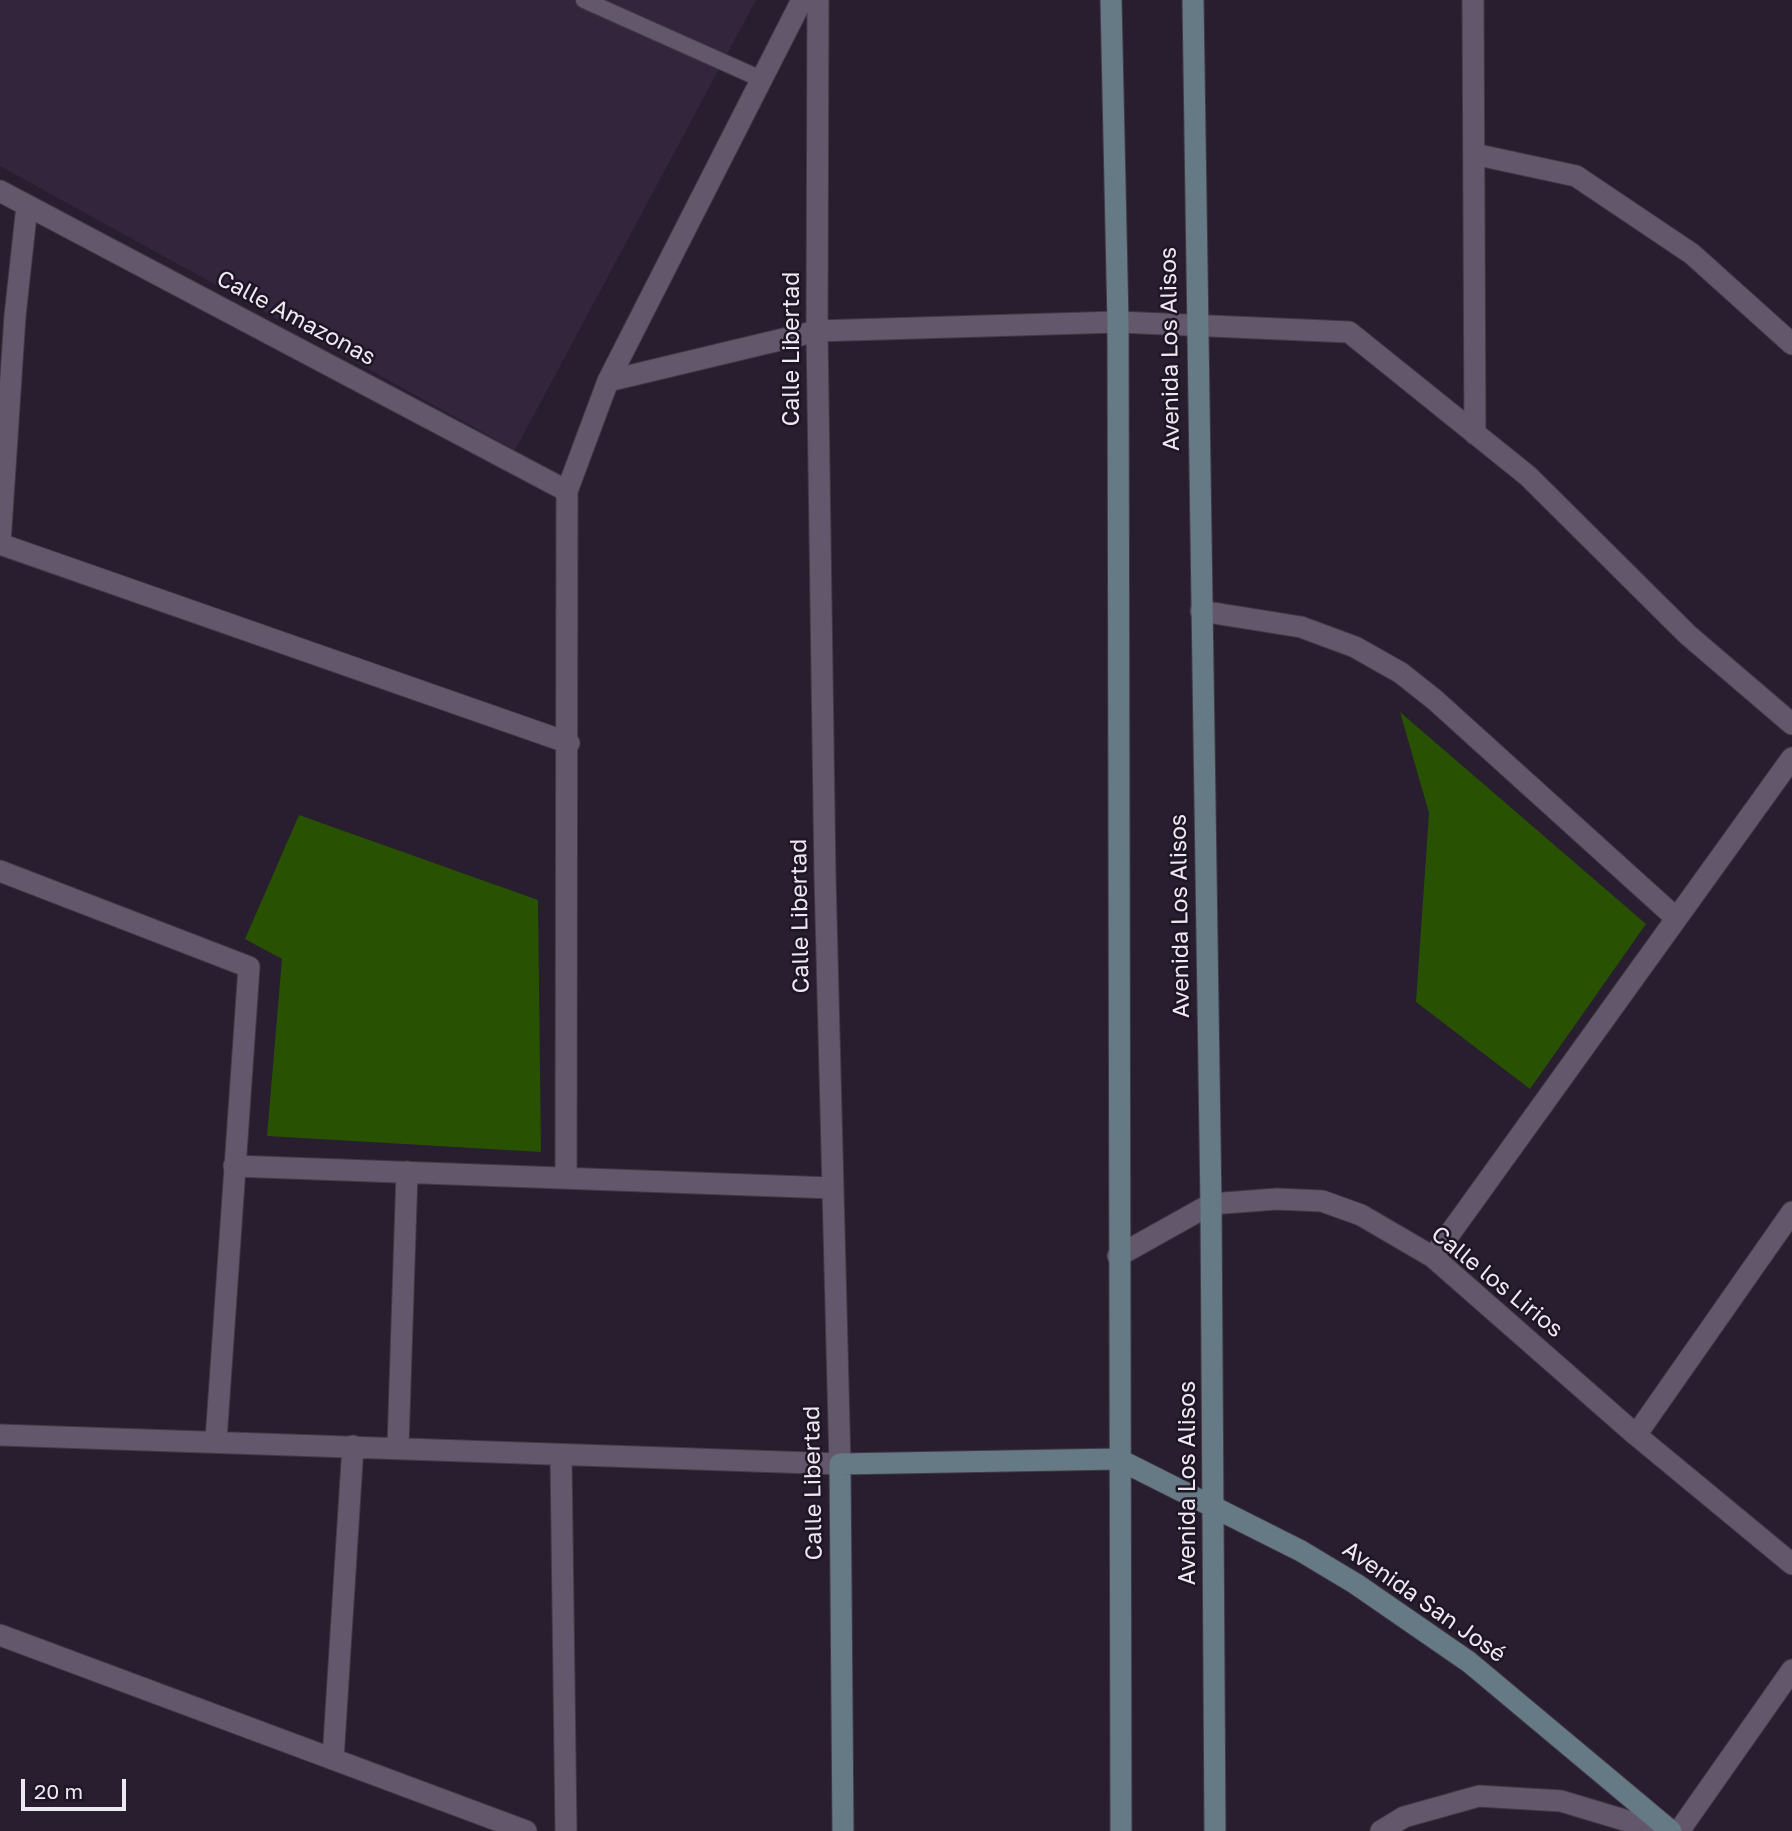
<!DOCTYPE html>
<meta charset="utf-8">
<style>
body{margin:0}
#map{position:relative;width:1792px;height:1831px;overflow:hidden;background:#281e2f;font-family:"Golos Text",sans-serif}
canvas{display:block}
.scale{position:absolute;left:21px;top:1779px;width:105px;height:32px;box-sizing:border-box;border:4px solid #eee8f3;border-top:0;padding-left:9px;font-size:21px;line-height:24px;white-space:nowrap;color:#eee8f3;-webkit-text-stroke:5px #1e1525;paint-order:stroke}
</style>
<div id="map">
<canvas width="1792" height="1831"></canvas>
<div class="scale">20 m</div>
</div>
<script>
const g = document.querySelector('canvas').getContext('2d');
g.lineJoin = 'round';
function fill(path, color) {
  g.fillStyle = color;
  g.fill(path, 'evenodd');
}
function toPath(rows) {
  const path = new Path2D();
  for (const r of rows) {
    path.moveTo(r[0], r[1]);
    for (let i = 2; i < r.length; i += 2) path.lineTo(r[i], r[i + 1]);
  }
  return path;
}
function stroke(path, color, width, dash) {
  g.strokeStyle = color;
  g.lineWidth = width;
  g.lineCap = dash ? 'butt' : 'round';
  g.setLineDash(dash || []);
  g.stroke(path);
}
function write(font, color, halo, rows, align = 'center') {
  g.font = font + ' "Golos Text",sans-serif';
  g.lineWidth = 5;
  g.setLineDash([]);
  g.textBaseline = 'middle';
  g.strokeStyle = halo;
  g.fillStyle = color;
  for (const [text, x, y, turn = 0] of rows) {
    g.save();
    g.translate(x, y);
    g.rotate((+turn || 0) * Math.PI / 180);
    g.textAlign = isNaN(turn) ? turn : align;
    if (halo) g.strokeText(text, 0, 0);
    g.fillText(text, 0, 0);
    g.restore();
  }
}
fill(toPath([
 [0,0,756,0,515,450,0,166]
]), '#33263c');
fill(toPath([
 [1400,712,1646,924,1530,1089,1416,1002,1429,813],
 [299,815,538,900,541,1152,267,1136,282,959,245,939]
]), '#285101');
const lane = toPath([
 [584,0,761,79]
]);
const street = toPath([
 [1473,0,1475,434],
 [1474,154,1576,176,1692,254,1792,344],
 [0,191,567,491],
 [608,381,817,331,1118,322,1349,332,1528,476,1688,635,1792,724],
 [0,543,15,316,27,206],
 [0,544,569,743],
 [1201,611,1301,627,1355,647,1401,673,1435,700,1676,918],
 [0,871,249,967,216,1440],
 [234,1166,832,1188],
 [566,1178,567,491,608,381,802,0],
 [1118,1256,1211,1204,1277,1199,1322,1201,1361,1215,1433,1257,1636,1435,1792,1564],
 [1433,1257,1792,758],
 [0,1435,840,1464,825,876,817,331,818,0],
 [1636,1435,1792,1212],
 [398,1446,407,1172],
 [561,1456,566,1831],
 [0,1635,526,1831],
 [333,1759,353,1446],
 [1381,1831,1404,1817,1479,1796,1561,1801,1661,1831],
 [1679,1831,1792,1670]
]);
const secondary = toPath([
 [1111,0,1118,322,1121,1831],
 [1193,0,1211,1204,1215,1831],
 [843,1831,840,1464,1118,1459,1301,1551,1356,1584,1469,1662,1671,1831]
]);
stroke(lane, '#423947', 18);
stroke(street, '#423947', 23);
stroke(secondary, '#423947', 23);
stroke(lane, '#63586b', 16);
stroke(street, '#63586b', 21);
stroke(secondary, '#667a85', 21);
write('23px', '#eee8f3', '#1e1525', [
 ["Calle Amazonas",296,318,28],
 ["Calle Libertad",792,349,-90],
 ["Avenida Los Alisos",1170,349,-91],
 ["Calle Libertad",800,916,-91],
 ["Avenida Los Alisos",1180,916,-91],
 ["Calle los Lirios",1497,1282,39],
 ["Calle Libertad",813,1483,-91],
 ["Avenida Los Alisos",1188,1483,-90],
 ["Avenida San José",1424,1602,35]
]);
</script>
